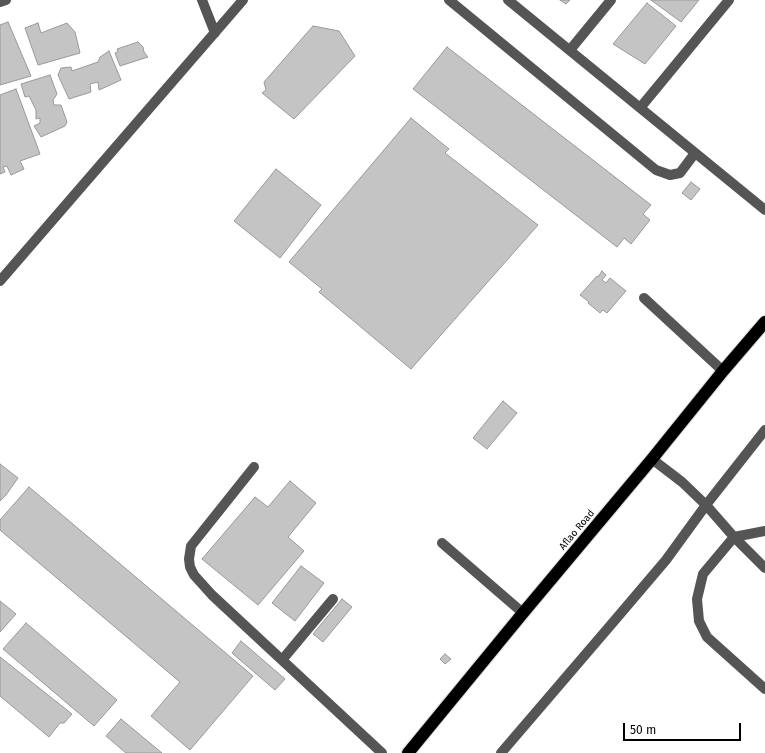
<!DOCTYPE html>
<style>
body{margin:0}
#map{position:relative;width:765px;height:753px;overflow:hidden;background:#fff;font-family:"Fira Sans",sans-serif}
canvas{display:block}
.scale{position:absolute;left:623px;top:723px;width:118px;height:18px;box-sizing:border-box;border:2px solid #000;border-top:0;padding-left:5px;font-size:12px;line-height:14px;white-space:nowrap;color:#000;-webkit-text-stroke:3px #fff;paint-order:stroke}
</style>
<div id="map">
<canvas width="765" height="753"></canvas>
<div class="scale">50 m</div>
</div>
<script>
const g = document.querySelector('canvas').getContext('2d');
g.lineJoin = 'round';
function fill(path, color) {
  g.fillStyle = color;
  g.fill(path, 'evenodd');
}
function toPath(rows) {
  const path = new Path2D();
  for (const r of rows) {
    path.moveTo(r[0], r[1]);
    for (let i = 2; i < r.length; i += 2) path.lineTo(r[i], r[i + 1]);
  }
  return path;
}
function stroke(path, color, width, dash) {
  g.strokeStyle = color;
  g.lineWidth = width;
  g.lineCap = dash ? 'butt' : 'round';
  g.setLineDash(dash || []);
  g.stroke(path);
}
function write(font, color, halo, rows, align = 'center') {
  g.font = font + ' "Fira Sans",sans-serif';
  g.lineWidth = 4;
  g.setLineDash([]);
  g.textBaseline = 'middle';
  g.strokeStyle = halo;
  g.fillStyle = color;
  for (const [text, x, y, turn = 0] of rows) {
    g.save();
    g.translate(x, y);
    g.rotate((+turn || 0) * Math.PI / 180);
    g.textAlign = isNaN(turn) ? turn : align;
    if (halo) g.strokeText(text, 0, 0);
    g.fillText(text, 0, 0);
    g.restore();
  }
}
const building = toPath([
 [560,0,570,0,566,4,560,0],
 [651,0,699,0,681,22,651,0],
 [647,3,676,26,645,64,613,44,647,3],
 [8,22,31,76,0,85,0,25,8,22],
 [38,23,41,33,67,23,75,32,80,53,38,65,25,28,38,23],
 [313,26,339,31,355,56,294,119,262,93,266,90,264,82,313,26],
 [138,42,143,47,144,52,148,57,120,66,115,53,118,52,117,49,138,42],
 [447,47,651,205,643,214,650,220,631,244,624,238,617,247,413,89,447,47],
 [109,51,121,80,99,90,98,82,90,84,91,92,69,99,58,75,61,68,71,67,72,71,98,62,100,57,109,51],
 [50,75,57,94,53,100,54,105,61,105,67,122,65,126,41,137,34,126,40,123,40,118,36,119,36,110,29,96,25,97,21,84,50,75],
 [16,89,40,154,20,161,24,169,11,175,7,166,3,167,5,172,0,174,0,95,16,89],
 [411,118,449,149,445,153,538,225,411,369,319,292,322,289,289,262,411,118],
 [276,169,321,205,280,258,234,221,276,169],
 [691,182,700,189,691,200,682,193,691,182],
 [602,271,606,275,602,280,606,283,610,278,626,291,607,313,603,310,600,313,588,303,589,302,580,295,597,276,598,277,602,271],
 [503,401,517,413,487,449,473,438,503,401],
 [0,464,18,478,6,495,0,501,0,464],
 [290,481,316,503,288,537,304,551,258,605,202,559,255,497,268,507,290,481],
 [29,487,253,676,190,750,151,716,180,682,0,530,0,520,29,487],
 [301,566,324,583,295,621,272,603,301,566],
 [342,599,352,607,323,642,313,634,342,599],
 [0,601,16,614,0,632,0,601],
 [26,623,117,700,94,726,3,649,26,623],
 [241,641,285,679,275,690,232,653,241,641],
 [445,654,451,659,445,664,440,659,445,654],
 [0,657,72,714,64,723,60,723,49,737,0,696,0,657],
 [121,719,162,753,126,753,106,736,121,719]
]);
fill(building, '#c4c4c4');
stroke(building, '#999', 1);
const highway = toPath([
 [408,753,523,613,652,459,723,371,765,322]
]);
stroke(highway, '#dbdbdb', 14);
stroke(toPath([
 [202,0,215,33],
 [449,0,656,170,670,175,680,173,695,153],
 [508,0,765,210],
 [0,2,6,0],
 [570,50,611,0],
 [640,108,729,0],
 [0,281,243,0],
 [644,298,723,371],
 [652,459,682,482,706,505,734,537,765,568],
 [254,467,191,546,189,559,190,567,194,575,212,595,382,753],
 [765,531,734,537,703,574,697,599,699,621,707,637,765,689],
 [442,543,523,613],
 [282,660,333,599],
 [501,753,615,620,666,560,706,505,765,430]
]), '#555', 10);
stroke(highway, '#000', 12);
write('10px', '#000', '#fff', [
 ["Aflao Road",577,530,-50]
]);
</script>
